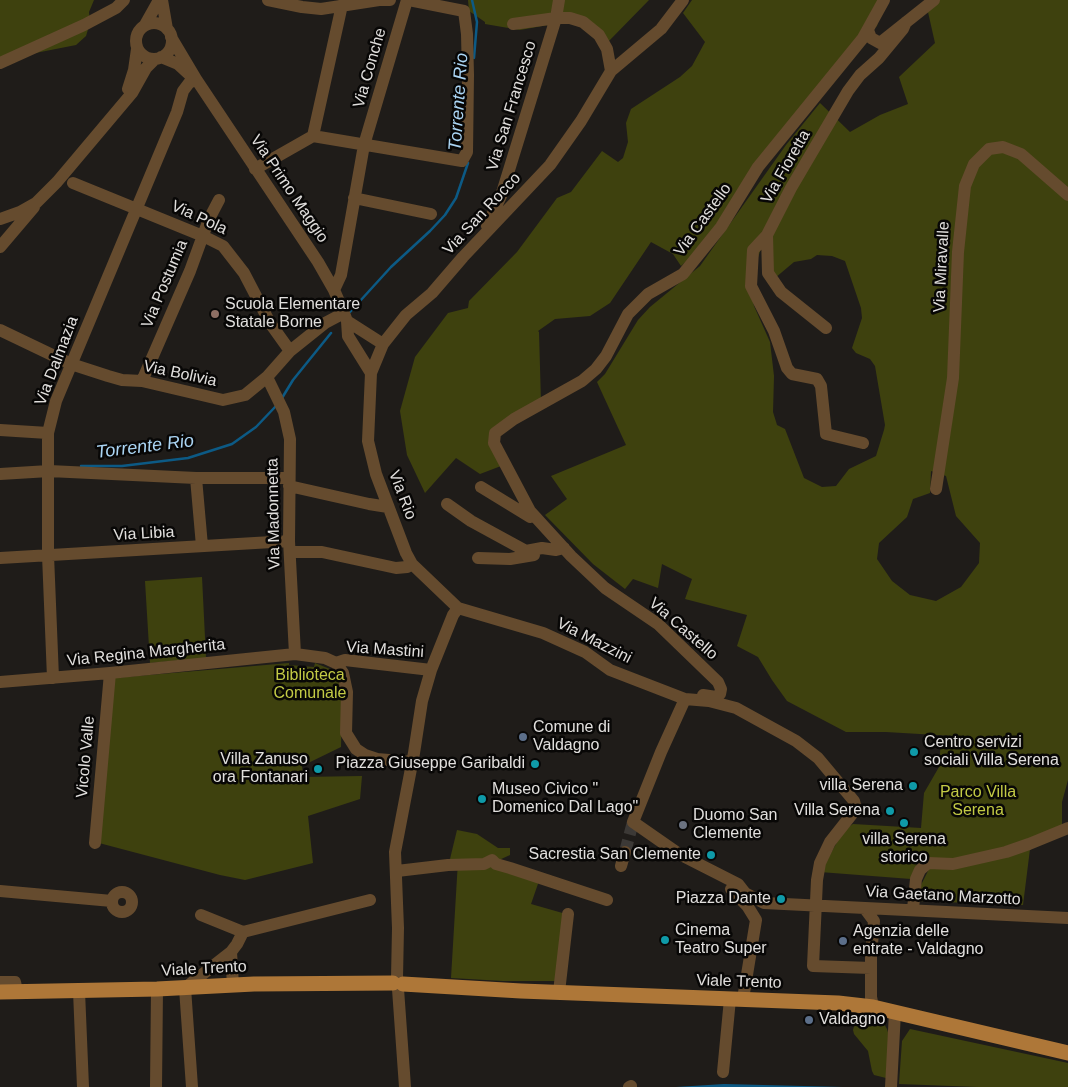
<!DOCTYPE html>
<style>
body{margin:0}
canvas{display:block;background:#1f1c19}
</style>
<canvas width="1068" height="1087"></canvas>
<script>
const g = document.querySelector('canvas').getContext('2d');
g.lineJoin = 'round';
function fill(path, color) {
  g.fillStyle = color;
  g.fill(path, 'evenodd');
}
function toPath(rows) {
  const path = new Path2D();
  for (const r of rows) {
    if (r.length === 3) {
      path.moveTo(r[0] + r[2], r[1]);
      path.arc(r[0], r[1], r[2], 0, 2 * Math.PI);
      continue;
    }
    path.moveTo(r[0], r[1]);
    for (let i = 2; i < r.length; i += 2) path.lineTo(r[i], r[i + 1]);
  }
  return path;
}
function stroke(path, color, width, dash) {
  g.strokeStyle = color;
  g.lineWidth = width;
  g.lineCap = dash ? 'butt' : 'round';
  g.setLineDash(dash || []);
  g.stroke(path);
}
function write(font, color, halo, rows, align = 'center') {
  g.font = font + ' Helvetica,sans-serif';
  g.lineWidth = 5;
  g.setLineDash([]);
  g.textBaseline = 'middle';
  g.strokeStyle = halo;
  g.fillStyle = color;
  for (const [text, x, y, turn = 0] of rows) {
    g.save();
    g.translate(x, y);
    g.rotate((+turn || 0) * Math.PI / 180);
    g.textAlign = isNaN(turn) ? turn : align;
    if (halo) g.strokeText(text, 0, 0);
    g.fillText(text, 0, 0);
    g.restore();
  }
}
fill(toPath([
 [0,0,94,0,89,12,90,23,86,36,76,45,0,60],
 [468,0,649,0,608,42,593,27,565,22,520,30,485,24,485,22,469,11],
 [692,0,883,0,877,26,861,39,690,258,681,266,673,254,651,242,610,303,590,316,555,319,538,331,539,332,541,403,497,432,501,466,480,474,456,458,425,493,407,455,400,411,415,357,448,313,468,308,469,301,517,252,557,198,571,192,602,151,618,162,623,158,628,142,626,123,631,109,680,77,692,66,705,42,683,13],
 [937,0,1068,0,1068,780,1062,802,1062,825,1017,845,968,858,925,859,917,863,911,879,820,872,844,830,853,824,921,828,924,793,939,767,941,739,954,736,886,732,846,732,787,701,772,680,758,657,737,646,747,615,685,599,692,579,662,564,658,588,633,579,625,589,593,564,545,515,567,499,551,476,626,445,597,382,605,374,638,320,650,307,700,266,786,145,820,103,850,132,880,115,908,104,899,77,935,43,928,12],
 [763,243,775,278,794,262,811,259,817,255,832,256,845,261,861,308,862,318,852,348,856,353,870,359,875,366,885,425,884,430,876,456,849,469,836,486,822,487,804,478,785,429,777,425,773,412,774,376,770,342,754,306,749,283],
 [931,471,946,476,956,516,980,543,979,563,961,587,936,601,910,595,892,581,877,559,879,543,907,517,913,499,930,493],
 [202,577,206,658,150,663,145,581],
 [289,663,289,665,314,667,315,663,330,669,337,677,341,687,342,701,341,747,302,766,303,777,362,776,360,799,308,816,313,863,245,880,220,875,99,843,114,678],
 [457,830,477,834,498,848,510,848,510,855,499,860,540,878,531,904,566,914,559,981,503,981,451,978,458,861,450,859],
 [1030,849,1023,905,918,901,920,887,929,869],
 [856,1019,884,1024,887,1029,889,1036,886,1078,874,1075,872,1071,868,1051,854,1034,853,1030],
 [910,1029,1068,1063,1068,1087,978,1087,899,1084,902,1041]
]), '#3e410e');
fill(toPath([
 [724,1084,843,1087,676,1087]
]), '#0c5a85');
stroke(toPath([
 [472,0,477,22,474,58],
 [350,312,391,267,430,231,445,215,456,198,468,163],
 [282,398,293,380,331,333],
 [81,466,122,466,188,458,232,444,256,427,276,406]
]), '#0c5a85', 2.5);
stroke(toPath([
 [625,852,633,822]
]), '#3c3936', 12, [12, 6]);
stroke(toPath([
 [162,0,167,29],
 [268,0,302,7,321,9,379,0,390,0],
 [683,0,661,29,611,71,581,121,550,165,463,257,432,293,406,315,383,344,371,373,368,441,376,474,406,553,412,564,458,608,543,633,585,652,610,670,685,699,709,701,736,708,796,741,818,758,854,801,856,809,830,842,820,863,817,880,813,966,871,968],
 [154,41,18],
 [513,24,556,18,570,18,583,22,599,35,607,49,611,71],
 [145,25,159,0],
 [868,30,871,38,880,43,934,0],
 [171,37,196,79,318,262,334,290,344,313,347,321,348,336,371,373],
 [161,57,178,64,190,75],
 [0,63,84,25,116,8,124,0],
 [128,89,134,70,137,49],
 [313,136,462,161,467,152,468,75,467,34,464,11,409,0],
 [255,169,313,136,342,5],
 [73,183,203,236,223,246,244,273,270,323,290,351],
 [354,198,431,214],
 [0,219,20,212,36,203,57,182,132,93,146,68,155,59],
 [487,226,501,196,556,18,559,0],
 [767,235,753,250,751,286,774,331,787,368,792,374,817,379,821,386,826,434,863,443],
 [0,247,34,207],
 [334,290,341,275,364,145,407,0],
 [347,321,383,344],
 [826,328,781,292,768,273,767,235,791,188,848,91,860,75,879,58,903,29,906,22],
 [0,330,71,364,108,376,122,380,142,381,223,400,245,395,267,377,290,351,325,323,344,313],
 [267,377,284,412,290,439,289,541,295,654],
 [142,381,190,271,209,219,219,200],
 [0,430,48,433],
 [0,474,49,471,196,478,289,478],
 [196,478,202,546],
 [289,486,369,504,388,507],
 [481,487,530,517,534,516],
 [936,489,953,378,958,252,965,186,974,164,989,149,1003,147,1021,154,1068,195],
 [447,504,471,521,526,551,542,548,556,550,564,548],
 [290,552,322,552,396,568,407,567,412,564],
 [0,558,289,541],
 [478,558,510,559,534,555],
 [336,663,345,660,431,670],
 [53,678,48,555,48,433,56,401,177,112,183,91,189,83,196,79],
 [0,682,110,673,295,654,325,658,336,663,343,673,347,692,346,733,356,749,365,755,377,759,412,762],
 [703,695,716,697,720,694,721,689,718,682,658,624,605,588,571,556,530,511,494,443,495,433,514,419,582,381,596,369,606,356,628,314,648,294,683,274,721,227,758,167,863,38,884,0],
 [685,699,661,752,633,822,679,854,738,884,745,893,764,903,1068,918],
 [95,843,110,673],
 [621,866,625,852],
 [397,871,448,865,484,864,492,860,496,864,510,868,607,900],
 [731,889,748,907,756,920,743,999],
 [0,891,112,901],
 [122,902,10],
 [865,909,874,921,871,955,871,997,873,1007],
 [913,909,916,879,920,870,928,863,953,864,1006,852,1029,844,1068,828],
 [201,915,243,932],
 [243,932,370,900],
 [231,952,233,985],
 [397,978,398,928,395,852,414,753,422,701,431,670,453,615,458,608],
 [0,982,15,982,17,991],
 [398,989,405,1087],
 [79,991,83,1087],
 [559,992,568,914],
 [723,1072,730,999],
 [156,1087,157,989],
 [192,1087,185,988,231,952,237,944,243,932],
 [629,1087,631,1086],
 [891,1087,895,1012]
]), '#654b2e', 12);
stroke(toPath([
 [403,984,521,991,838,1003,873,1007,1068,1053],
 [0,992,157,989,254,984,393,983]
]), '#ae7738', 15);
for (const [x, y, r, color] of [
 [215,314,5,"#8d6e63"],
 [523,737,5,"#5c6f8a"],
 [914,752,5,"#0f9aa8"],
 [535,764,5,"#0f9aa8"],
 [318,769,5,"#0f9aa8"],
 [913,786,5,"#0f9aa8"],
 [482,799,5,"#0f9aa8"],
 [890,811,5,"#0f9aa8"],
 [904,823,5,"#0f9aa8"],
 [683,825,5,"#6b7280"],
 [711,855,5,"#0f9aa8"],
 [781,899,5,"#0f9aa8"],
 [665,940,5,"#0f9aa8"],
 [843,941,5,"#5c6f8a"],
 [809,1020,5,"#5c6f8a"]
]) {
  const dot = new Path2D();
  dot.arc(x, y, r, 0, 2 * Math.PI);
  g.fillStyle = color;
  g.fill(dot);
  stroke(dot, '#080706', 2);
}
write('16px', '#e1dfdd', '#080706', [
 ["Via Conche",370,68,-74],
 ["Via San Francesco",512,106,-73],
 ["Via Fioretta",786,167,-60],
 ["Via Primo Maggio",289,189,56],
 ["Via San Rocco",482,214,-47],
 ["Via Pola",199,218,25],
 ["Via Castello",703,220,-54],
 ["Via Miravalle",942,267,-87],
 ["Via Postumia",165,284,-67],
 ["Via Dalmazia",57,361,-69],
 ["Via Bolivia",180,374,12],
 ["Via Rio",402,495,69],
 ["Via Madonnetta",274,514,-91],
 ["Via Libia",144,534,-3],
 ["Via Castello",683,629,41],
 ["Via Mazzini",594,641,27],
 ["Via Mastini",385,650,4],
 ["Via Regina Margherita",146,653,-6],
 ["Vicolo Valle",86,757,-85],
 ["Via Gaetano Marzotto",943,896,3],
 ["Viale Trento",204,969,-3],
 ["Viale Trento",739,982,2]
]);
write('16px', '#e1dfdd', '#080706', [
 ["Scuola Elementare",225,305],
 ["Statale Borne",225,323],
 ["Comune di",533,728],
 ["Valdagno",533,746],
 ["Centro servizi",924,743],
 ["sociali Villa Serena",924,761],
 ["Villa Zanuso",308,760,"right"],
 ["ora Fontanari",308,778,"right"],
 ["Piazza Giuseppe Garibaldi",525,764,"right"],
 ["villa Serena",903,786,"right"],
 ["Museo Civico \"",492,790],
 ["Domenico Dal Lago\"",492,808],
 ["Villa Serena",880,811,"right"],
 ["Duomo San",693,816],
 ["Clemente",693,834],
 ["villa Serena",904,840,"center"],
 ["storico",904,858,"center"],
 ["Sacrestia San Clemente",701,855,"right"],
 ["Piazza Dante",771,899,"right"],
 ["Cinema",675,931],
 ["Teatro Super",675,949],
 ["Agenzia delle",853,932],
 ["entrate - Valdagno",853,950],
 ["Valdagno",819,1020]
], 'left');
write('16px', '#c3ca45', '#080706', [
 ["Biblioteca",310,676],
 ["Comunale",310,694],
 ["Parco Villa",978,793],
 ["Serena",978,811]
]);
write('italic 18px', '#abd5f4', '#080706', [
 ["Torrente Rio",459,102,-86],
 ["Torrente Rio",145,447,-7]
]);
</script>
